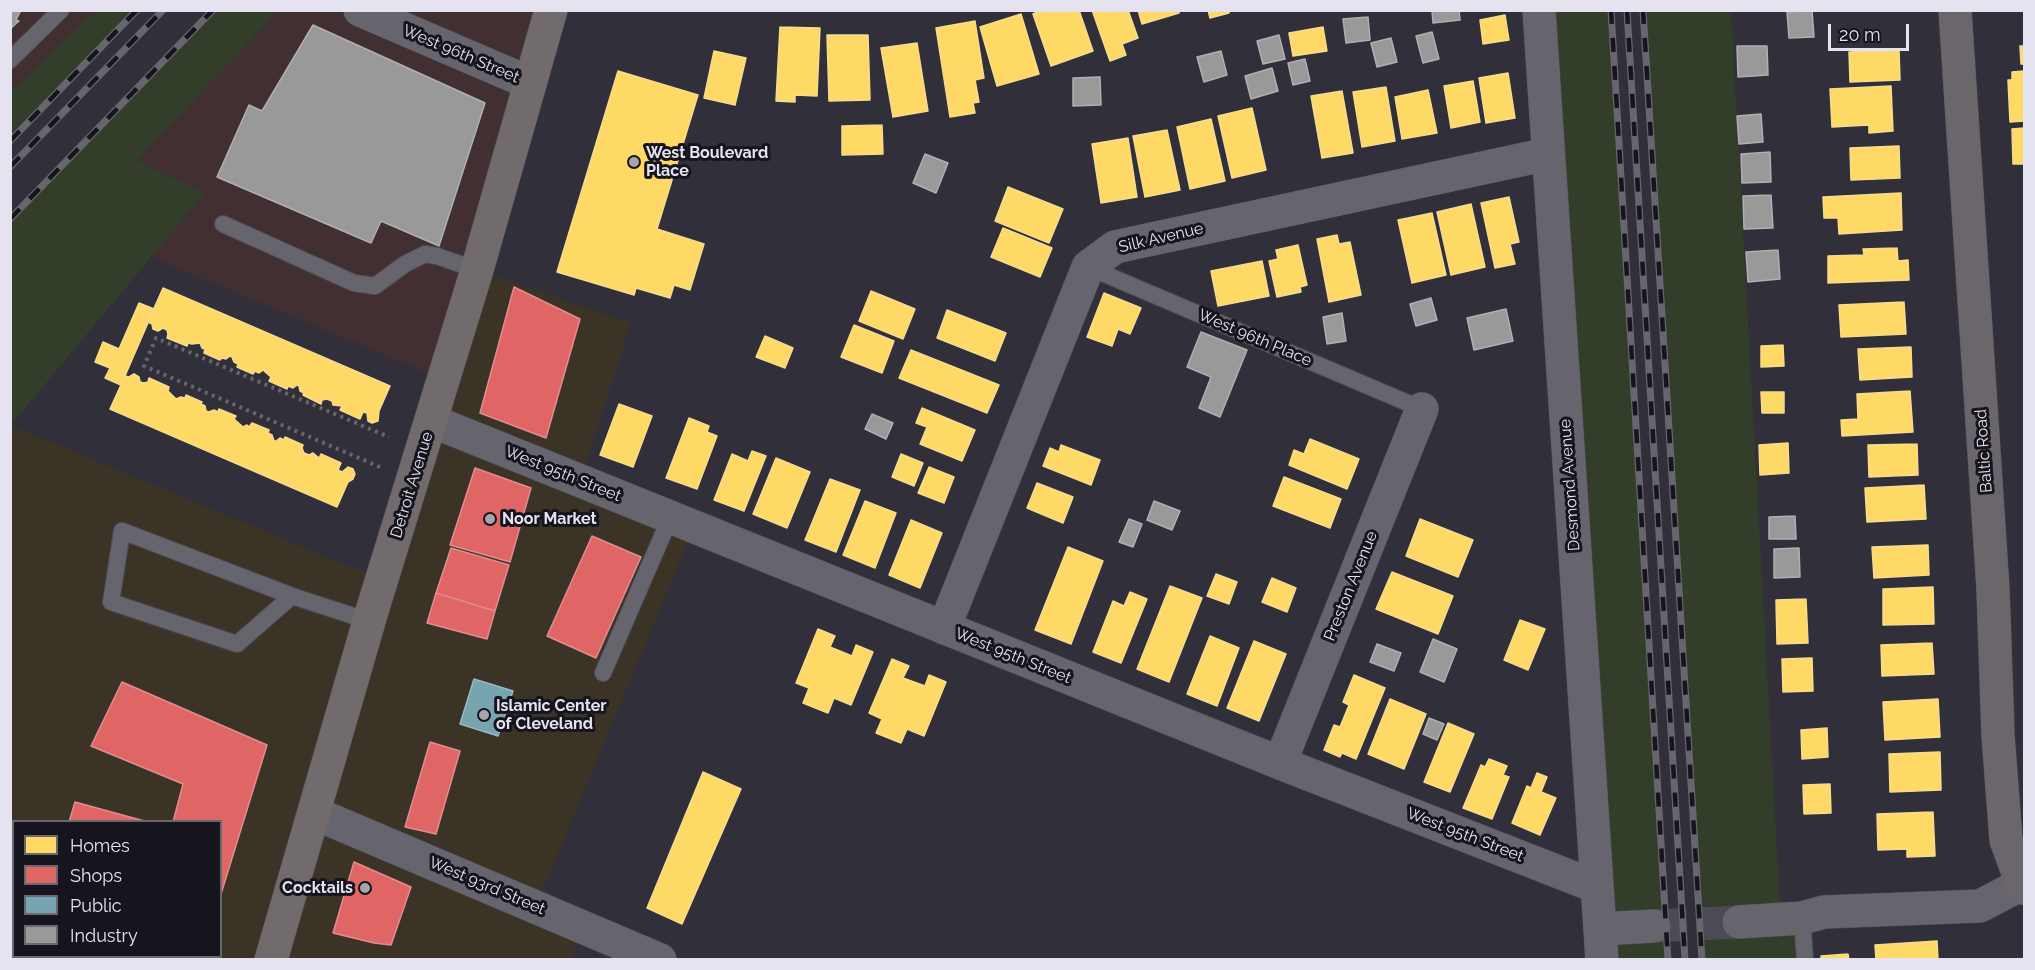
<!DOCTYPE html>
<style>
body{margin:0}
#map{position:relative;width:2035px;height:970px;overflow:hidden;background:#312f3a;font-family:Raleway,sans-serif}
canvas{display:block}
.frame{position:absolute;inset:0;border:12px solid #e5e3f0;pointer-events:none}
.legend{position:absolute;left:12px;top:820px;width:210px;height:138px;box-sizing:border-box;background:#16151d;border:2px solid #696771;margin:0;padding:8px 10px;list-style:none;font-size:18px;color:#e5e3f0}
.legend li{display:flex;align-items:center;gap:12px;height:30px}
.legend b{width:30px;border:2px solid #696771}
.scale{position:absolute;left:1828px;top:24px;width:81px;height:27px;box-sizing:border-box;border:3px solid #e5e3f0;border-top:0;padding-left:8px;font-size:18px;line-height:21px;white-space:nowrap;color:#e5e3f0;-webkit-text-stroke:4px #16151d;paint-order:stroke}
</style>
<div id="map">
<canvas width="2035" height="970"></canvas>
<div class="frame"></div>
<ul class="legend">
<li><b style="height:16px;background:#ffd966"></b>Homes</li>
<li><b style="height:16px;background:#e06666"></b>Shops</li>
<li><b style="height:16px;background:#76a5af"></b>Public</li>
<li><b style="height:16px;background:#999"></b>Industry</li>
</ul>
<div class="scale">20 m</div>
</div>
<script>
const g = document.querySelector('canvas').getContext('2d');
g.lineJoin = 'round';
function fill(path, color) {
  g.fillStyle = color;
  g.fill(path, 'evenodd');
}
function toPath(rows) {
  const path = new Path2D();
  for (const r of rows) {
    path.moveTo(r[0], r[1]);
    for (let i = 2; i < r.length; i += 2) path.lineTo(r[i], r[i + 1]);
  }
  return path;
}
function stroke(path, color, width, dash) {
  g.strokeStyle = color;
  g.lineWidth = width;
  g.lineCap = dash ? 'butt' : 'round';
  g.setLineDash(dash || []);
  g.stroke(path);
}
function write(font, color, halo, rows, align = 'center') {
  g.font = font + ' Raleway,sans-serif';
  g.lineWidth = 6;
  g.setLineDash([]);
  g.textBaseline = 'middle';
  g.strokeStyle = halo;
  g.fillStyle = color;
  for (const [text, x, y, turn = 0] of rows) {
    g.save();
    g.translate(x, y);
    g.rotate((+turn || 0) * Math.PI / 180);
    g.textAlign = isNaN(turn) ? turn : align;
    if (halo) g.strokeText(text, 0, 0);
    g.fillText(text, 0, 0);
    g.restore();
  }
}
fill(toPath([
 [477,270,631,323,580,481,694,527,536,907,584,927,571,959,11,959,10,425,382,580],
 [14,822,220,822,220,956,14,956]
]), '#3c3327');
fill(toPath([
 [11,11,96,11,11,92],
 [278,11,551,11,444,380,151,257,205,193,137,161]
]), '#412f31');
fill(toPath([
 [96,10,137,11,11,141,11,92],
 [214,10,278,11,137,161,205,193,11,425,11,220],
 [1539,11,1611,11,1668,959,1602,959],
 [1643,11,1731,11,1781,924,1802,918,1805,959,1702,959]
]), '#333e2a');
const homes = toPath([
 [1041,10,1079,10,1093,51,1051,66,1033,14,1041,10],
 [1092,10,1128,10,1138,38,1122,44,1126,55,1110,61,1092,10],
 [1138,10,1179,10,1179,13,1142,24,1138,10],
 [1208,10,1229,10,1229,13,1210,18,1208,10],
 [1021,14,1039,74,997,86,980,27,1021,14],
 [1505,15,1509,40,1483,44,1480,20,1505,15],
 [975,21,984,78,975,80,979,102,973,103,975,113,950,117,936,28,975,21],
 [780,27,820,28,817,96,795,95,795,102,776,101,780,27],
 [1323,27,1327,51,1293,56,1289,33,1323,27],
 [827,35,868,35,870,100,829,101,827,35],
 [917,43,928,111,893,117,881,48,917,43],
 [2020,46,2024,46,2024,64,2021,64,2020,46],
 [1899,50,1900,80,1850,82,1849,52,1899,50],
 [714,51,746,58,735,105,704,98,714,51],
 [618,71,698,95,657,229,704,244,690,290,674,285,670,298,636,288,634,295,557,272,618,71],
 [2024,71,2024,121,2010,122,2008,80,2012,80,2012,72,2024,71],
 [1508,73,1515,118,1486,123,1479,78,1508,73],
 [1473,81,1480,122,1451,128,1444,86,1473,81],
 [1891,86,1893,131,1869,133,1869,125,1832,127,1830,89,1891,86],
 [1386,87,1395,141,1362,147,1353,92,1386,87],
 [1428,90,1437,133,1402,139,1395,97,1428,90],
 [1342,91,1353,153,1322,158,1311,96,1342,91],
 [1252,108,1266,170,1232,178,1218,116,1252,108],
 [1211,119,1225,181,1190,189,1177,127,1211,119],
 [882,125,883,154,842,155,842,126,882,125],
 [2024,128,2024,164,2013,164,2012,129,2024,128],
 [1167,130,1180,190,1145,197,1133,136,1167,130],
 [1128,138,1137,197,1101,203,1092,144,1128,138],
 [1899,146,1900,178,1851,180,1850,148,1899,146],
 [1008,187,1063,209,1049,243,995,221,1008,187],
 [1901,193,1902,230,1839,234,1838,218,1824,218,1823,197,1901,193],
 [1509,197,1519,242,1510,244,1515,264,1495,268,1481,203,1509,197],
 [1471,204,1485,267,1451,275,1437,212,1471,204],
 [1432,213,1446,275,1412,283,1398,220,1432,213],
 [1003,228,1052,248,1040,277,991,257,1003,228],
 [1337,235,1339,244,1350,242,1361,295,1329,302,1317,239,1337,235],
 [1298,245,1307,285,1300,287,1301,292,1277,297,1269,261,1278,259,1276,250,1298,245],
 [1897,248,1898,261,1908,260,1909,280,1828,283,1828,256,1864,255,1863,249,1897,248],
 [1262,261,1269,296,1218,306,1211,271,1262,261],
 [163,288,390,386,379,411,378,421,372,423,368,421,367,413,363,412,360,419,340,410,342,406,333,405,332,401,327,399,322,400,321,404,303,395,304,393,300,391,299,386,297,385,293,388,288,386,287,389,269,381,271,377,263,370,259,373,255,371,253,374,237,367,238,364,234,362,232,357,230,356,226,359,222,358,220,360,204,353,205,349,202,348,200,343,192,344,188,343,187,346,167,338,168,334,167,330,163,328,158,331,153,329,152,324,148,322,163,288],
 [871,291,915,309,903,339,859,321,871,291],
 [1104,293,1141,308,1130,334,1118,329,1112,346,1087,337,1104,293],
 [1904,302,1906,334,1841,337,1839,305,1904,302],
 [139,303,154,309,121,385,105,378,110,368,95,362,103,342,119,349,139,303],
 [947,310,1006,333,995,361,937,338,947,310],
 [854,325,894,341,882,373,841,357,854,325],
 [765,336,793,348,785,368,756,357,765,336],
 [1783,345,1784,366,1761,367,1761,346,1783,345],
 [1911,347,1912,377,1860,380,1858,349,1911,347],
 [911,350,999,385,987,413,899,378,911,350],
 [134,374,139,377,140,382,144,383,148,382,149,378,169,387,168,391,176,399,181,397,185,398,186,395,202,402,201,404,205,406,206,411,209,412,214,410,218,412,219,409,236,416,234,419,243,427,247,425,249,427,252,423,269,430,268,433,272,435,274,441,276,441,280,438,284,440,285,437,303,445,302,448,304,453,309,455,313,453,319,458,321,454,341,463,338,470,342,472,348,467,353,469,355,474,353,479,348,482,337,507,110,409,125,376,129,377,134,374],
 [1910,391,1913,432,1842,436,1841,420,1858,419,1857,394,1910,391],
 [1761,392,1784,392,1784,413,1762,413,1761,392],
 [619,404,652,416,633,467,600,455,619,404],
 [922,408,975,430,962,461,920,444,927,427,916,423,922,408],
 [689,418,709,426,707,432,717,436,697,489,666,478,689,418],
 [1310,439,1359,459,1347,489,1289,465,1294,450,1304,454,1310,439],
 [1788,443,1789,473,1760,475,1759,445,1788,443],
 [1917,444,1918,475,1869,477,1868,445,1917,444],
 [1061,445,1100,460,1091,485,1043,466,1050,448,1059,452,1061,445],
 [752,451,766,456,744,511,714,500,732,454,748,461,752,451],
 [901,454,923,463,914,486,892,477,901,454],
 [776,458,810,472,787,528,753,514,776,458],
 [929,467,954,477,944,503,918,493,929,467],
 [1284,477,1341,499,1330,528,1273,506,1284,477],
 [830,479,860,490,836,552,805,540,830,479],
 [1037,483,1073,497,1063,523,1027,508,1037,483],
 [1924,485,1926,519,1867,522,1865,488,1924,485],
 [865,501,896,513,875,568,843,555,865,501],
 [1420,519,1473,540,1458,577,1406,556,1420,519],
 [911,520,942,533,920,588,889,575,911,520],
 [1928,545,1929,575,1874,578,1872,547,1928,545],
 [1068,547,1103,561,1071,644,1035,630,1068,547],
 [1392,572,1453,596,1438,634,1376,609,1392,572],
 [1216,574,1237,582,1229,604,1207,596,1216,574],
 [1272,578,1296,588,1287,612,1262,602,1272,578],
 [1170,586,1202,598,1169,682,1137,669,1170,586],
 [1933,587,1934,624,1883,625,1883,589,1933,587],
 [1130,592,1147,599,1121,663,1093,652,1113,601,1124,606,1130,592],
 [1806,599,1808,643,1777,644,1776,600,1806,599],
 [1520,620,1545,629,1528,670,1504,660,1520,620],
 [818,629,835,636,830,647,852,656,856,645,873,652,851,705,834,698,828,713,803,703,809,688,796,683,818,629],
 [1210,636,1239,648,1217,706,1187,694,1210,636],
 [1254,641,1286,654,1259,721,1227,708,1254,641],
 [1932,643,1934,674,1882,676,1881,645,1932,643],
 [1812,658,1813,691,1783,692,1782,659,1812,658],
 [892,659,909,666,903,678,925,686,929,675,946,682,924,736,907,729,901,743,876,733,882,719,869,713,892,659],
 [1354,675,1385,688,1356,759,1342,753,1340,757,1324,750,1334,725,1340,727,1349,705,1343,702,1354,675],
 [1390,699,1426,714,1404,769,1368,754,1390,699],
 [1938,699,1940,737,1885,740,1883,702,1938,699],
 [1448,723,1474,734,1450,792,1424,782,1448,723],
 [1827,728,1828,757,1802,759,1801,730,1827,728],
 [1940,752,1941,790,1890,792,1889,754,1940,752],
 [1489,759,1507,766,1503,775,1509,777,1492,819,1463,808,1481,765,1485,767,1489,759],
 [703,772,741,789,682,924,647,908,703,772],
 [1537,773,1547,777,1541,792,1556,798,1540,835,1512,823,1527,786,1531,788,1537,773],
 [1830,784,1831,813,1804,814,1803,785,1830,784],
 [1933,812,1935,856,1907,857,1907,849,1878,850,1877,814,1933,812],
 [1937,941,1938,960,1876,960,1875,945,1937,941],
 [1848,954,1849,960,1821,960,1821,956,1848,954]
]);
fill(homes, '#ffd966');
stroke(homes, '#f7dc8f', 1.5);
const shops = toPath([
 [514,287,580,319,546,438,480,413,514,287],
 [475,468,531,488,510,562,450,545,475,468],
 [592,536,641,557,596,658,547,636,592,536],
 [451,548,509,565,495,611,436,593,451,548],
 [436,593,495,611,487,639,427,623,436,593],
 [122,682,267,745,221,894,220,822,173,822,183,784,91,746,122,682],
 [430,742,460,751,436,834,405,827,430,742],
 [75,802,148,822,69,822,75,802],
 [354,862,411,887,391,945,374,943,333,933,354,862],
 [10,927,14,928,14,956,78,956,85,960,10,960,10,927]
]);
fill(shops, '#e06666');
stroke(shops, '#e28c8f', 1.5);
const public = toPath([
 [474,679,513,691,498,736,460,724,474,679]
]);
fill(public, '#76a5af');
stroke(public, '#97b8c2', 1.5);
const industry = toPath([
 [10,10,21,10,16,20,19,21,10,29,10,10],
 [1432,10,1459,10,1460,20,1433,23,1432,10],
 [1812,10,1814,37,1789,38,1787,12,1812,10],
 [1368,17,1370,40,1346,43,1343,19,1368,17],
 [313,25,485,103,439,246,381,221,371,243,217,177,249,105,262,111,313,25],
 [1432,32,1439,59,1423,63,1416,36,1432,32],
 [1279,35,1285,59,1263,64,1257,41,1279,35],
 [1391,38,1397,62,1377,67,1371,43,1391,38],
 [1737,46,1767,46,1768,75,1738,77,1737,46],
 [1221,51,1227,75,1204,82,1197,57,1221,51],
 [1305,59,1310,81,1293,85,1288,63,1305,59],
 [1272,68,1278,91,1251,99,1245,76,1272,68],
 [1100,77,1101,105,1073,106,1073,78,1100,77],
 [1761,114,1763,142,1739,144,1737,116,1761,114],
 [1770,152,1771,182,1742,183,1741,154,1770,152],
 [925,154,948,163,936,193,913,183,925,154],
 [1771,195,1773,228,1744,229,1743,196,1771,195],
 [1778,250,1780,279,1748,282,1746,252,1778,250],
 [1431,298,1437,320,1416,326,1410,304,1431,298],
 [1506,309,1513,341,1474,350,1467,318,1506,309],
 [1342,313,1346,341,1327,344,1323,317,1342,313],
 [1201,332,1247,350,1220,417,1199,408,1211,377,1187,367,1201,332],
 [872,414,893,423,886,439,865,429,872,414],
 [1154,501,1180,511,1172,530,1147,520,1154,501],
 [1795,516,1796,539,1769,539,1769,517,1795,516],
 [1129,519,1142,524,1133,547,1119,542,1129,519],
 [1799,548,1800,577,1774,578,1774,549,1799,548],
 [1433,639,1457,649,1444,682,1420,672,1433,639],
 [1377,644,1401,653,1394,671,1370,662,1377,644],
 [1429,718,1444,724,1437,740,1423,734,1429,718]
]);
fill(industry, '#999');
stroke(industry, '#b0afb3', 1.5);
stroke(toPath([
 [1654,926,1739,922]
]), '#4c4a55', 33, [33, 16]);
const lane = toPath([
 [10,60,61,10],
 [223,224,354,283,375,286,405,264,425,254,437,256,477,270],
 [1088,267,1422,409],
 [292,596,237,644,111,602,122,531,292,596,369,621],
 [603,673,670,518],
 [10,902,14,903],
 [1802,918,1805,960],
 [181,956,191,960]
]);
const street = toPath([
 [360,10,530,83],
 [1539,10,1602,960],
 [432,421,1280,763,1597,887],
 [944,628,1088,267,1115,247,1548,154],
 [1280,763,1422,409],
 [314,813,660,960],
 [1739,922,1802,918,1824,912,1980,906,2022,884],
 [1600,929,1654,926]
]);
const secondary = toPath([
 [1955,10,1993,589,1998,735,2006,840,2022,884,2024,888]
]);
const primary = toPath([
 [271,960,372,611,477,270,551,10]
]);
stroke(lane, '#4e4d56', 18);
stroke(street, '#4e4d56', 34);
stroke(secondary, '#4e4d56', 34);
stroke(primary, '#4e4d56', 34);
stroke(toPath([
 [380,467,144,366,156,338,389,437]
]), '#67666e', 4, [3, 4.5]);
stroke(lane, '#66656d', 16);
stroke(street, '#66656d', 33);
stroke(secondary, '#6b666b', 33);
stroke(primary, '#726b6d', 33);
const rail = toPath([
 [1611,10,1668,960],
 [1627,10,1685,960],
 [1643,10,1702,960],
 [10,141,137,10],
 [10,167,163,10],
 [10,219,213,10]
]);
stroke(rail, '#67656d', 7);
stroke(rail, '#16151d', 4.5, [14]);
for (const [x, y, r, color] of [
 [634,162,6,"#a6a4b0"],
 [490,519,6,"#a6a4b0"],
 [484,715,6,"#a6a4b0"],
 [365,888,6,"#a6a4b0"]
]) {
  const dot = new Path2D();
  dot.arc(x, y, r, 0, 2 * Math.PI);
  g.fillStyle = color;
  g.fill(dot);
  stroke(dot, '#16151d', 2);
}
write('16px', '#e5e3f0', '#16151d', [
 ["West 96th Street",461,54,23],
 ["Silk Avenue",1161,238,-13],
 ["West 96th Place",1255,338,23],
 ["Baltic Road",1984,451,-94],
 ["West 95th Street",563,474,22],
 ["Detroit Avenue",412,485,-73],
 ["Desmond Avenue",1570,485,-94],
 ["Preston Avenue",1351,586,-68],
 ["West 95th Street",1013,656,22],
 ["West 95th Street",1465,835,21],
 ["West 93rd Street",487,886,23]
]);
write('bold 16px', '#e5e3f0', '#16151d', [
 ["West Boulevard",646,153],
 ["Place",646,171],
 ["Noor Market",502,519],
 ["Islamic Center",496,706],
 ["of Cleveland",496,724],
 ["Cocktails",353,888,"right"]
], 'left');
</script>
